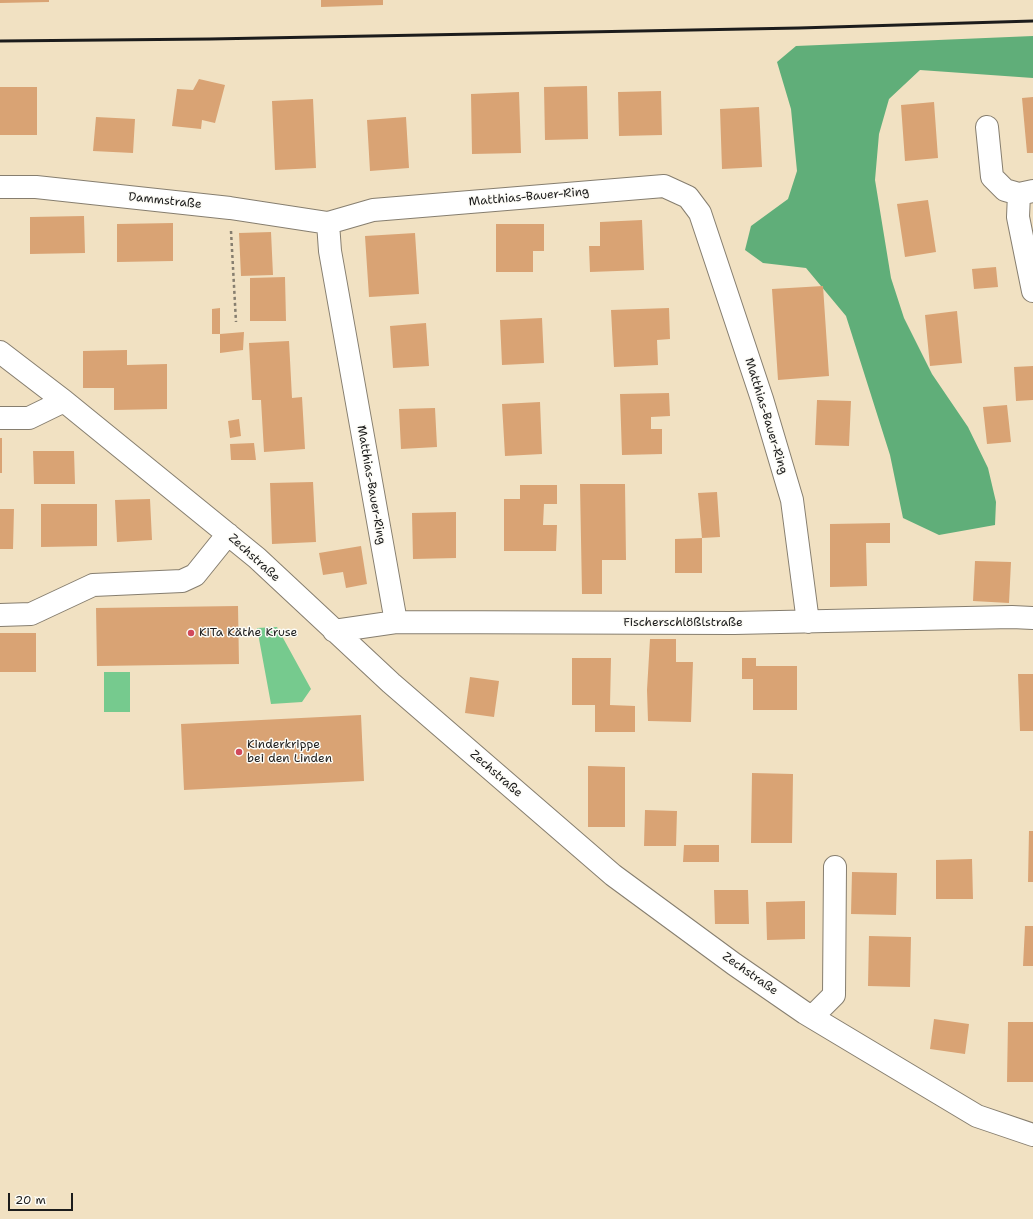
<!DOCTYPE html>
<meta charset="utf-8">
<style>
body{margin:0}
#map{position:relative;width:1033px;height:1219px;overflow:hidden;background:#f1e1c2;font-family:"Shantell Sans",sans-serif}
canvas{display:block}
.scale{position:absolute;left:8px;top:1193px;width:65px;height:18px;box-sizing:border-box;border:2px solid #1c1c1c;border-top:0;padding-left:5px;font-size:12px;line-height:14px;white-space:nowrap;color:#1c1c1c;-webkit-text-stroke:3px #fdfcf7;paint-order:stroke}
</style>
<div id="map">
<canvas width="1033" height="1219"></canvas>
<div class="scale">20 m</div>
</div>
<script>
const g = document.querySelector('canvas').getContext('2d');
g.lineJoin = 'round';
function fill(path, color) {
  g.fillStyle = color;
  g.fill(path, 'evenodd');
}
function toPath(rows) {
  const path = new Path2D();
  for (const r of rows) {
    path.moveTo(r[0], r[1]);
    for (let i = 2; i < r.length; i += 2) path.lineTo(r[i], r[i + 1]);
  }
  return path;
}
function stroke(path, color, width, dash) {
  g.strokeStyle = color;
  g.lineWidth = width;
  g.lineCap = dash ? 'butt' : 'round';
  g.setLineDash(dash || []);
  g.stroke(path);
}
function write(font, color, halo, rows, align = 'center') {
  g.font = font + ' "Shantell Sans",sans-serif';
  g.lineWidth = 3;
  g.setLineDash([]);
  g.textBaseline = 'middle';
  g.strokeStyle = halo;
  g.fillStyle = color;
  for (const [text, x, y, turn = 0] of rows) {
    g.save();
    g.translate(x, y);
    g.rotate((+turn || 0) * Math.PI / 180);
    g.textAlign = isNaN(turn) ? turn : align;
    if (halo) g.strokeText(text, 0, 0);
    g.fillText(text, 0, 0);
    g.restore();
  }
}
fill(toPath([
 [277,627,311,689,302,702,271,704,257,628],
 [104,672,130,672,130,712,104,712]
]), '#76ca8e');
fill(toPath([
 [1033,36,1033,78,920,70,889,99,879,134,875,180,891,278,904,318,932,374,968,427,988,468,996,502,995,525,939,535,903,518,890,455,846,316,806,268,763,263,745,250,751,226,788,199,797,171,791,109,777,62,796,46]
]), '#60ae79');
fill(toPath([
 [0,0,49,0,49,2,0,3],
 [321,0,383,0,383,5,321,7],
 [199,79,225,85,215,123,202,120,201,129,172,126,177,89,193,90],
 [587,86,588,139,545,140,544,87],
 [0,87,37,87,37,135,0,135],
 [661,91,662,135,619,136,618,92],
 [519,92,521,153,472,154,471,94],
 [1033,97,1033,153,1027,153,1022,98],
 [313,99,316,168,275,170,272,101],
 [934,102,938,158,905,161,901,105],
 [759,107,762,167,722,169,720,109],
 [96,117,135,119,133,153,93,151],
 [406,117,409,168,370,171,367,120],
 [928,200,936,252,905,257,897,204],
 [84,216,85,253,30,254,30,217],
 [642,220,644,270,590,272,589,246,600,246,600,222],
 [173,223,173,261,117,262,117,224],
 [496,224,544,224,544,251,533,251,533,272,496,272],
 [271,232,273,275,241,276,239,233],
 [415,233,419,294,369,297,365,236],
 [996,267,998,287,974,289,972,269],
 [285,277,286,321,250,321,250,278],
 [823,286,829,376,778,380,772,289],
 [220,308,220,334,212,334,212,309],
 [669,308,670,339,657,340,658,365,614,367,611,310],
 [957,311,962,363,930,366,925,315],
 [542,318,544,363,502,365,500,320],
 [426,323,429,366,393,368,390,326],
 [244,332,243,350,220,353,220,334],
 [289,341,292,398,302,397,305,449,264,452,261,400,252,400,249,343],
 [127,350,127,365,167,364,167,409,114,410,114,388,83,388,83,351],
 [1033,366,1033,400,1016,401,1014,367],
 [669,393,670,416,651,417,651,429,662,429,662,454,622,455,620,394],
 [817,400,851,401,849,446,815,445],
 [540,402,542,454,505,456,502,404],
 [1007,405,1011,442,987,444,983,407],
 [435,408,437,447,401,449,399,409],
 [239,419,241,436,230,438,228,421],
 [0,438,2,438,2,473,0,473],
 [254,443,256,460,231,460,230,444],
 [33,451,74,451,75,484,34,484],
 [313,482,316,542,272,544,270,483],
 [580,484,625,484,626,560,602,560,602,594,582,594],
 [520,485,557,485,557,504,544,504,543,525,557,525,556,551,504,551,504,499,520,499],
 [717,492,720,537,702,538,698,493],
 [150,499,152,540,117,542,115,500],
 [41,504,97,504,97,546,41,547],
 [0,509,14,509,13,549,0,549],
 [456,512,456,558,413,559,412,513],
 [890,523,890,543,866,543,867,586,830,587,830,524],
 [702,538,702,573,675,573,675,539],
 [361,546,367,584,346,588,343,572,323,575,319,553],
 [975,561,1011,562,1009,603,973,601],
 [238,606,239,664,97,666,96,608],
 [0,633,36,633,36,672,0,672],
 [650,639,676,639,676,662,693,662,691,722,648,721,647,690],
 [572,658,611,658,610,705,635,706,635,732,595,732,595,705,572,705],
 [742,658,756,658,756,666,797,666,797,710,753,710,753,679,742,679],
 [1018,674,1033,674,1033,731,1020,731],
 [470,677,499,681,494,717,465,713],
 [361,715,364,781,184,790,181,724],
 [588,766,625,767,625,827,588,827],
 [752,773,793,774,792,843,751,843],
 [645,810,677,811,676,846,644,846],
 [1029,831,1033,831,1033,882,1028,882],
 [684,845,719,845,719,862,683,862],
 [972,859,973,899,936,899,936,860],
 [852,872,897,873,896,915,851,914],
 [714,890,748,890,749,924,715,924],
 [805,901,805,939,767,940,766,902],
 [1025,926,1033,926,1033,966,1023,966],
 [869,936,911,937,910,987,868,986],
 [934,1019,969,1024,965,1054,930,1049],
 [1008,1022,1033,1022,1033,1082,1007,1082]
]), '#d9a374');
const minor = toPath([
 [987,127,992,177,1005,190,1019,194],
 [0,187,36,187,230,208,328,223],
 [1033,191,1019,194,1018,217,1033,291],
 [0,352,64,401,257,558,391,683,613,875,734,964,805,1013,977,1116,1033,1135],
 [0,418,29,418,64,401],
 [0,615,31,614,93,585,182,581,195,575,228,534],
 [396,622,330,251,328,223,373,210,664,186,688,197,700,213,762,399,792,500,808,622],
 [334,631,396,622,734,623,1012,617,1033,618],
 [812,1017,834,995,835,867]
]);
stroke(minor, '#867e6f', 24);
stroke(toPath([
 [231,231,236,322]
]), '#867e6f', 2.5, [3, 3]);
stroke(minor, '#fff', 22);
stroke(toPath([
 [0,41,210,39,799,28,1033,21]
]), '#1c1c1c', 3);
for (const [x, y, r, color] of [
 [191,633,4,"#d1495b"],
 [239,752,4,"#d1495b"]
]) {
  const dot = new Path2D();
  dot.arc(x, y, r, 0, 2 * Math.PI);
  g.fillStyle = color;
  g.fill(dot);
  stroke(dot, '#fdfcf7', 1.5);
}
write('12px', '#1c1c1c', '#fdfcf7', [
 ["Matthias-Bauer-Ring",529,197,-5],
 ["Dammstraße",165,201,6],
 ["Matthias-Bauer-Ring",766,416,73],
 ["Matthias-Bauer-Ring",371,485,80],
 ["Zechstraße",254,558,42],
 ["Fischerschlößlstraße",683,623],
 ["Zechstraße",496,774,41],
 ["Zechstraße",750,974,35]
]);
write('12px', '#1c1c1c', '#fdfcf7', [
 ["KiTa Käthe Kruse",199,633],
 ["Kinderkrippe",247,745],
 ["bei den Linden",247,759]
], 'left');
</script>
